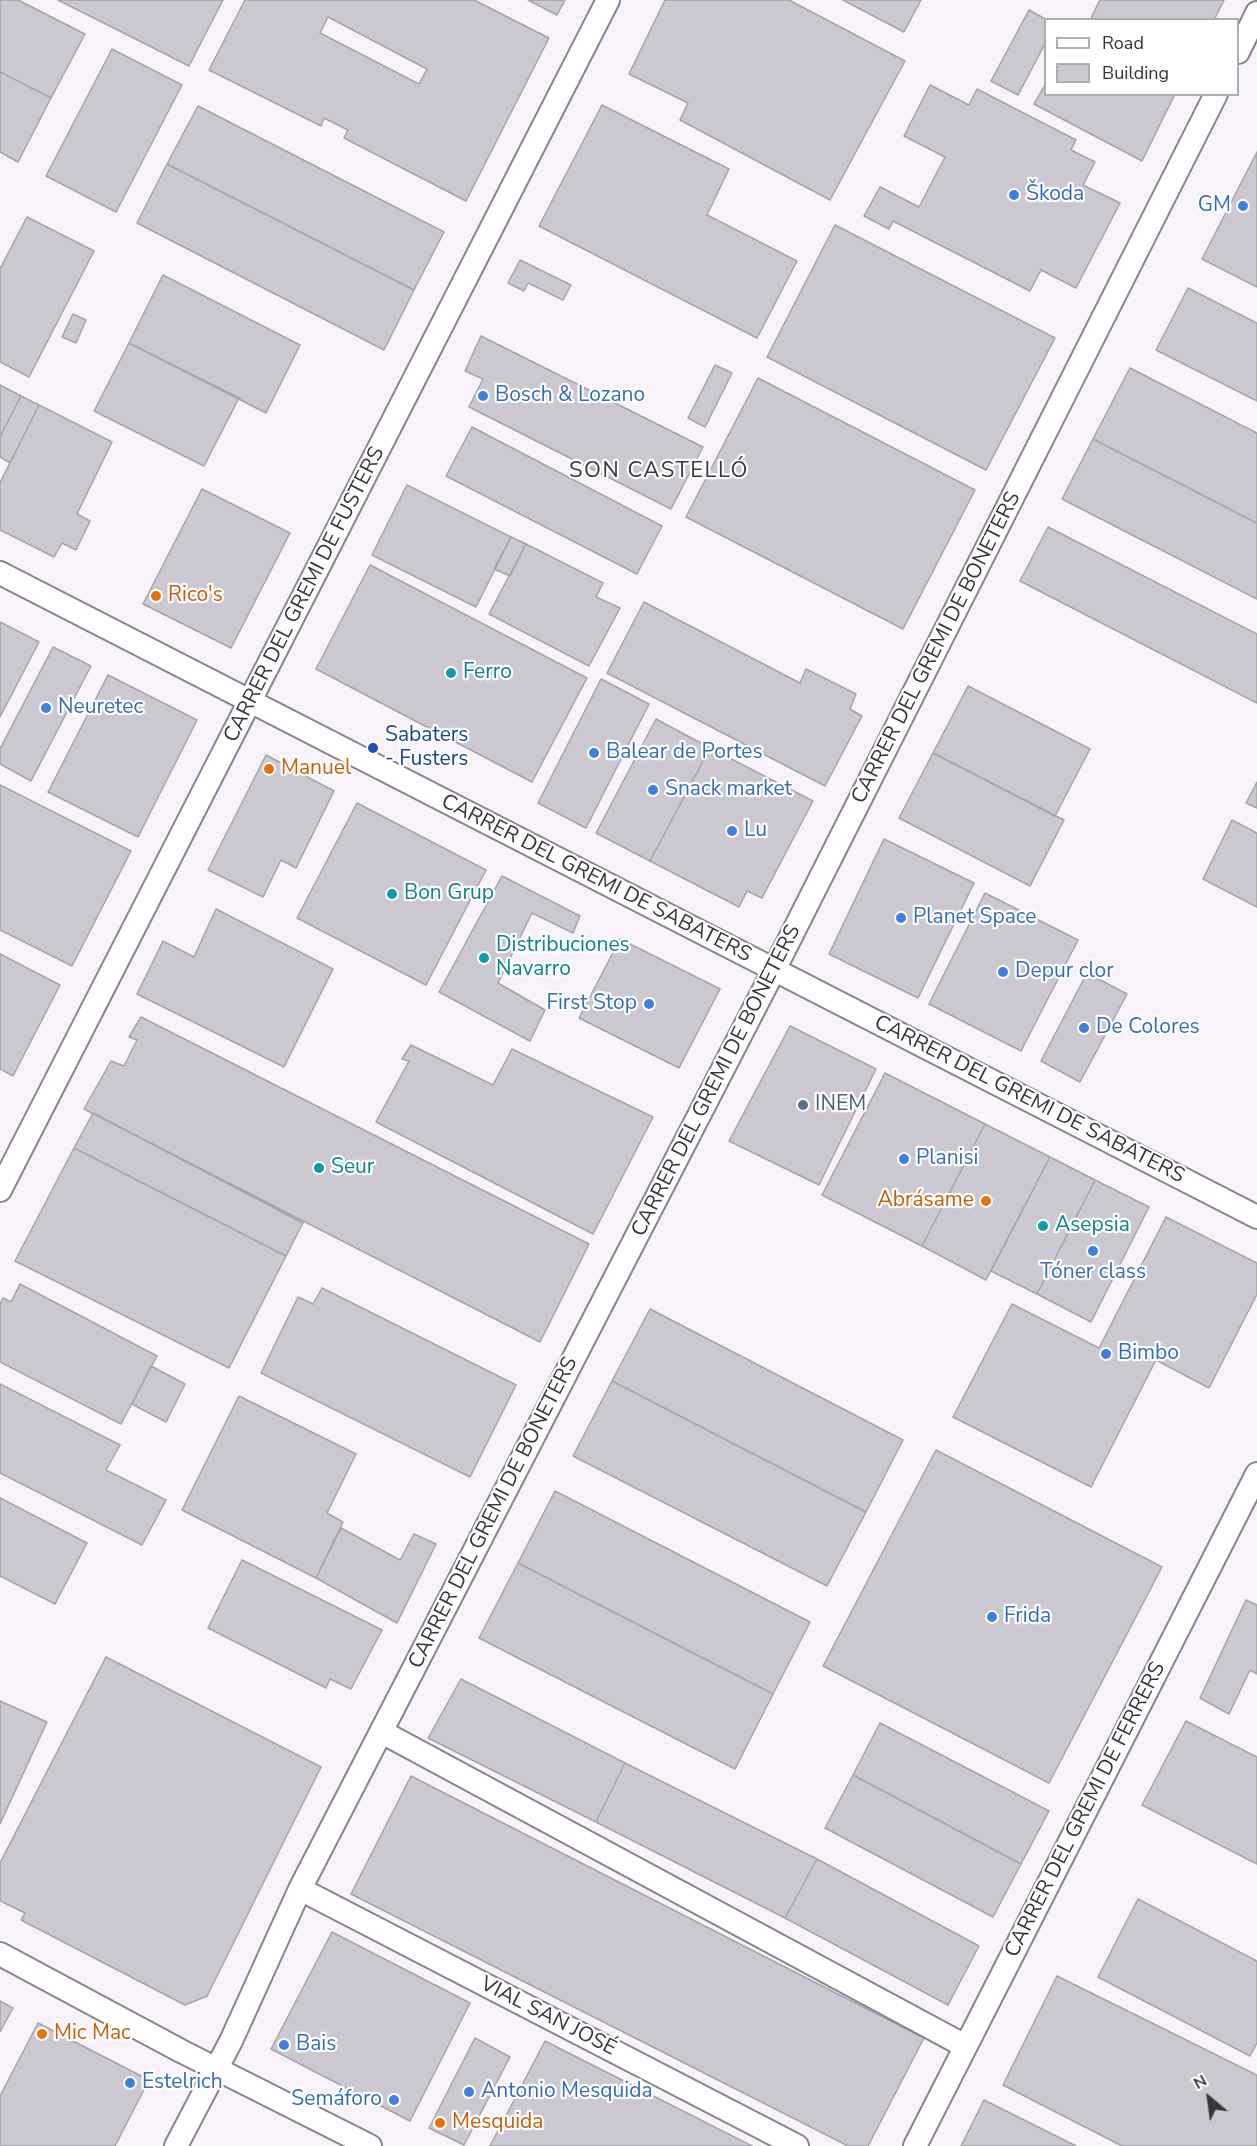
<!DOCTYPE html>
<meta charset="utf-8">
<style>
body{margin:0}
#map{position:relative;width:1257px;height:2146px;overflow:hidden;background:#f8f3fb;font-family:"Nunito Sans",sans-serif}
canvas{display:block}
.legend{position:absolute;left:1044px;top:18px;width:195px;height:78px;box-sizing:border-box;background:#fff;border:2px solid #afaeaf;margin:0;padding:8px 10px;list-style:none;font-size:18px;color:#373538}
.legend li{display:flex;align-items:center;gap:12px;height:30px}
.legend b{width:30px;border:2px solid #afaeaf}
.north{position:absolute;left:1179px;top:2068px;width:60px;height:60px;-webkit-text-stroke:4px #fff;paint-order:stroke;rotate:331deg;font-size:16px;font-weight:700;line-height:24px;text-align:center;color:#373538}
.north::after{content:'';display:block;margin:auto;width:21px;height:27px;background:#373538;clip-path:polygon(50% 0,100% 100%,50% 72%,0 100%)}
</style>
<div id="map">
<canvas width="1257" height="2146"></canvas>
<ul class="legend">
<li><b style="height:8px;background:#fff"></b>Road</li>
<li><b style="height:16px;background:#cbc8d1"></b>Building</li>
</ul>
<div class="north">N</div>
</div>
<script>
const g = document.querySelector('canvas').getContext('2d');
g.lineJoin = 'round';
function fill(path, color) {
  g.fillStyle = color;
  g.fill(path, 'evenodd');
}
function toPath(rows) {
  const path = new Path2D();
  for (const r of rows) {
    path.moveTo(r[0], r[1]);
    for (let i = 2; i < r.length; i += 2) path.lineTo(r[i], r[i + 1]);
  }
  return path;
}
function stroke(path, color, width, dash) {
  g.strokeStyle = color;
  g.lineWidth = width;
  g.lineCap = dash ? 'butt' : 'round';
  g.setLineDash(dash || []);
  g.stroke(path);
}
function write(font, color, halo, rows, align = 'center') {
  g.font = font + ' "Nunito Sans",sans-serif';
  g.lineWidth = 4.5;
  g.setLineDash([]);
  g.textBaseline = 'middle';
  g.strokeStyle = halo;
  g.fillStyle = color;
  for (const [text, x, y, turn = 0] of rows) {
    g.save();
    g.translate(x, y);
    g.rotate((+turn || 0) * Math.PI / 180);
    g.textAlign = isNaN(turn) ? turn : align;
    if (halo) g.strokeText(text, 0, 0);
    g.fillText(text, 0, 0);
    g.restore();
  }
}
const building = toPath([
 [0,0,18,0,85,34,51,98,0,72,0,0],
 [58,0,223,0,189,66,58,0],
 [245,0,474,0,549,38,466,201,344,138,348,130,324,118,321,126,209,70,245,0],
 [328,17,427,69,419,84,320,33,328,17],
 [528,0,565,0,557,15,528,0],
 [665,0,789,0,905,61,830,200,680,120,688,103,629,74,665,0],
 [843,0,921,0,904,32,843,0],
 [1100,0,1224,0,1214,20,1090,20,1100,0],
 [1029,10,1047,20,1046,42,1018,95,991,81,1029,10],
 [112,49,182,85,116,212,46,176,112,49],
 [0,72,51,98,18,162,0,152,0,72],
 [1046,83,1046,94,1175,94,1142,161,1034,104,1046,83],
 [930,85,969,105,977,89,1076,140,1071,150,1095,162,1083,185,1120,203,1076,288,1041,270,1030,291,893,221,889,229,864,216,880,187,919,207,945,157,904,136,930,85],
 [602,105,729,169,707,215,797,261,757,338,539,226,602,105],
 [198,106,444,232,414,290,167,164,198,106],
 [1257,152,1257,287,1202,259,1257,152],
 [167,164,414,290,384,350,137,223,167,164],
 [27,217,94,251,29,377,0,362,0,269,27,217],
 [835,225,1055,338,986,470,767,357,835,225],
 [520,260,571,285,563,300,528,283,524,291,508,283,520,260],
 [163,275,300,345,266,413,129,343,163,275],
 [1188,288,1257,323,1257,401,1156,350,1188,288],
 [73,314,86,320,76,343,62,337,73,314],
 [481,336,703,447,671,509,469,407,483,379,465,371,481,336],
 [129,343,239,398,204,466,94,411,129,343],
 [715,365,732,373,705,427,688,418,715,365],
 [1130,368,1257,433,1257,523,1093,439,1130,368],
 [758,378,975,490,903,629,686,517,758,378],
 [0,385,21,396,0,437,0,385],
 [21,396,39,405,10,463,0,457,0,437,21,396],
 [39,405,112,442,77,514,90,521,76,550,62,543,54,557,0,530,0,483,39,405],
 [472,427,662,526,637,574,446,476,472,427],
 [1093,439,1257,523,1257,599,1062,499,1093,439],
 [407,485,511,537,476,607,372,555,407,485],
 [202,489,290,533,231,648,143,604,202,489],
 [1048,527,1257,634,1257,703,1020,581,1048,527],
 [511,537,526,544,510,576,494,569,511,537],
 [526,544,603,583,596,597,620,608,589,666,489,614,526,544],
 [370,565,587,678,532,782,316,669,370,565],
 [644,602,800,683,806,669,856,694,850,709,862,716,825,786,607,673,644,602],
 [0,622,39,642,0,717,0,622],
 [53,647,91,666,31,781,0,764,0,749,53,647],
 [108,675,197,720,138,837,48,792,108,675],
 [601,679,649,704,586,828,538,803,601,679],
 [968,686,1090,749,1055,816,933,753,968,686],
 [656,719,710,748,650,861,596,833,656,719],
 [710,748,813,801,762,898,747,891,739,907,650,861,710,748],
 [933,753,1064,820,1030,886,899,818,933,753],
 [266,755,334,791,296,868,281,860,263,897,208,870,266,755],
 [1257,782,1257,808,1246,803,1257,782],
 [0,785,131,851,72,966,0,930,0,785],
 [357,803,486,870,426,985,297,918,357,803],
 [1232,820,1257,833,1257,907,1203,879,1232,820],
 [884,839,974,883,918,998,829,954,884,839],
 [502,876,580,916,573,933,532,913,498,983,545,1010,530,1041,439,992,502,876],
 [985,893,1078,940,1021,1051,929,1004,985,893],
 [216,909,333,969,284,1067,137,994,163,941,194,957,216,909],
 [620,939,720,989,679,1068,579,1018,620,939],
 [0,954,60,985,13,1076,0,1069,0,954],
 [1087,973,1127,994,1080,1082,1041,1061,1087,973],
 [141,1017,589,1244,540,1342,84,1109,111,1061,124,1066,137,1040,129,1037,141,1017],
 [790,1026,876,1069,819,1185,729,1141,790,1026],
 [411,1045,493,1085,512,1049,653,1117,593,1234,376,1122,409,1061,402,1059,411,1045],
 [885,1073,985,1124,922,1246,822,1195,885,1073],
 [93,1113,303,1223,286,1256,74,1148,93,1113],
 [985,1124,1050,1157,986,1280,922,1246,985,1124],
 [74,1148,286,1256,229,1368,15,1261,74,1148],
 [1050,1157,1095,1180,1037,1294,991,1271,1050,1157],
 [1095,1180,1149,1207,1091,1322,1037,1294,1095,1180],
 [1166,1217,1257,1263,1257,1294,1209,1388,1156,1360,1091,1487,953,1417,1012,1304,1099,1348,1166,1217],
 [20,1284,157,1356,121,1424,0,1362,0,1304,3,1298,11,1302,20,1284],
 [322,1288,516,1385,470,1477,261,1373,298,1297,313,1304,322,1288],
 [650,1309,903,1440,866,1512,612,1381,650,1309],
 [151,1366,185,1384,166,1422,132,1404,151,1366],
 [612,1381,866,1512,827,1586,573,1456,612,1381],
 [0,1384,120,1445,106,1470,166,1500,142,1545,0,1473,0,1384],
 [239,1396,356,1454,327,1513,343,1522,316,1578,182,1510,239,1396],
 [936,1450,1162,1567,1049,1783,823,1666,936,1450],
 [555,1491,810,1622,773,1694,518,1563,555,1491],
 [0,1498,87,1543,55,1604,0,1576,0,1498],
 [341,1528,400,1560,414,1534,436,1544,397,1623,316,1578,341,1528],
 [242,1560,382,1630,351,1689,330,1679,326,1688,208,1628,242,1560],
 [518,1563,773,1694,735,1769,479,1638,518,1563],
 [1246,1600,1257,1605,1257,1674,1250,1670,1229,1714,1200,1698,1246,1600],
 [106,1657,321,1767,207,1996,185,2005,21,1920,25,1913,0,1901,0,1863,106,1657],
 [461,1679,625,1763,596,1822,428,1738,461,1679],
 [0,1701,47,1722,0,1824,0,1701],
 [1186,1721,1257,1757,1257,1864,1142,1805,1186,1721],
 [880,1723,1049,1811,1021,1864,853,1775,880,1723],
 [625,1763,817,1859,785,1918,596,1822,625,1763],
 [853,1775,1021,1864,993,1917,825,1828,853,1775],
 [411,1776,924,2038,868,2146,848,2146,351,1894,411,1776],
 [817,1859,979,1946,948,2005,785,1918,817,1859],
 [1138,1899,1257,1961,1257,2043,1250,2056,1098,1977,1138,1899],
 [332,1932,470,2003,410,2121,271,2049,332,1932],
 [1057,1976,1257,2075,1257,2146,1122,2146,1003,2085,1057,1976],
 [0,2001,13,2008,0,2032,0,2001],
 [38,2023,149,2080,115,2146,0,2146,0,2096,38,2023],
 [475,2038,510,2057,464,2145,429,2128,475,2038],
 [545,2041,752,2146,490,2146,545,2041],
 [984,2100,1076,2146,961,2146,984,2100]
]);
fill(building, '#cbc8d1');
stroke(building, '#a6a3ac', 1.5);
const minor = toPath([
 [1238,52,1257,13],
 [0,573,1257,1217],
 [0,1190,608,0],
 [382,1732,965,2046],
 [300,1889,797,2146],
 [0,1954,181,2051,370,2146],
 [176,2146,231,2041,300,1889,774,970,1216,94],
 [915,2146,1257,1474]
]);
stroke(minor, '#8a858c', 26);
stroke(minor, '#fff', 22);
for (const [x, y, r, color] of [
 [1014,195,6,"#3f7fe0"],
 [1243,206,6,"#3f7fe0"],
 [483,396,6,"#3f7fe0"],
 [156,596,6,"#e8710a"],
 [451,673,6,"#0f9aa8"],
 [46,708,6,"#3f7fe0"],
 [373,748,6,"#1a4fb4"],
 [594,753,6,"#3f7fe0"],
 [269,769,6,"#e8710a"],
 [653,790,6,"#3f7fe0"],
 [732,831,6,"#3f7fe0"],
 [392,894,6,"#0f9aa8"],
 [901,918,6,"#3f7fe0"],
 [484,958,6,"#0f9aa8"],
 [1003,972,6,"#3f7fe0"],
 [649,1004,6,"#3f7fe0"],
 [1084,1028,6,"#3f7fe0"],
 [803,1105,6,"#5c6f8a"],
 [904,1159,6,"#3f7fe0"],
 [319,1168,6,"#0f9aa8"],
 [986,1201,6,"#e8710a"],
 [1043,1226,6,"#0f9aa8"],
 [1093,1251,6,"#3f7fe0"],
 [1106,1354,6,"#3f7fe0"],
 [992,1617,6,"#3f7fe0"],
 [42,2034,6,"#e8710a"],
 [284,2045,6,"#3f7fe0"],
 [130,2083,6,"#3f7fe0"],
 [469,2092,6,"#3f7fe0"],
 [394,2100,6,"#3f7fe0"],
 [440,2123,6,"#e8710a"]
]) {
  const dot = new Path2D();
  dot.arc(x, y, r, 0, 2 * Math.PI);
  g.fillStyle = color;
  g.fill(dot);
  stroke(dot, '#fff', 2);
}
write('21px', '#366cbe', '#fff', [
 ["Škoda",1026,195],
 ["GM",1231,206,"right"],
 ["Bosch & Lozano",495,396],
 ["Neuretec",58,708],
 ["Balear de Portes",606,753],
 ["Snack market",665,790],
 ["Lu",744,831],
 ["Planet Space",913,918],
 ["Depur clor",1015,972],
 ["First Stop",637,1004,"right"],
 ["De Colores",1096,1028],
 ["Planisi",916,1159],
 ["Tóner class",1093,1273,"center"],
 ["Bimbo",1118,1354],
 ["Frida",1004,1617],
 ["Bais",296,2045],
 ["Estelrich",142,2083],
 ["Antonio Mesquida",481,2092],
 ["Semáforo",382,2100,"right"]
], 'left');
write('21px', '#373538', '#fff', [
 ["CARRER DEL GREMI DE FUSTERS",305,595,-63],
 ["CARRER DEL GREMI DE BONETERS",937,648,-63],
 ["CARRER DEL GREMI DE SABATERS",596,879,27],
 ["CARRER DEL GREMI DE BONETERS",717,1081,-63],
 ["CARRER DEL GREMI DE SABATERS",1029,1100,27],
 ["CARRER DEL GREMI DE BONETERS",494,1513,-63],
 ["CARRER DEL GREMI DE FERRERS",1086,1810,-63],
 ["VIAL SAN JOSÉ",548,2017,27]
]);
write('21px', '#c56008', '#fff', [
 ["Rico's",168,596],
 ["Manuel",281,769],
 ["Abrásame",974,1201,"right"],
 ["Mic Mac",54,2034],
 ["Mesquida",452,2123]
], 'left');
write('21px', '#0d838f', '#fff', [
 ["Ferro",463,673],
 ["Bon Grup",404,894],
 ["Distribuciones",496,946],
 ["Navarro",496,970],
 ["Seur",331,1168],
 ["Asepsia",1055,1226]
], 'left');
write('21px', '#164399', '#fff', [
 ["Sabaters",385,736],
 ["- Fusters",385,760]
], 'left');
write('21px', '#4e5e75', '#fff', [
 ["INEM",815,1105]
], 'left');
g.letterSpacing = '1.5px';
write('22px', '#3b373d', '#fff', [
 ["SON CASTELLÓ",659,472]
]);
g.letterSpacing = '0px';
</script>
